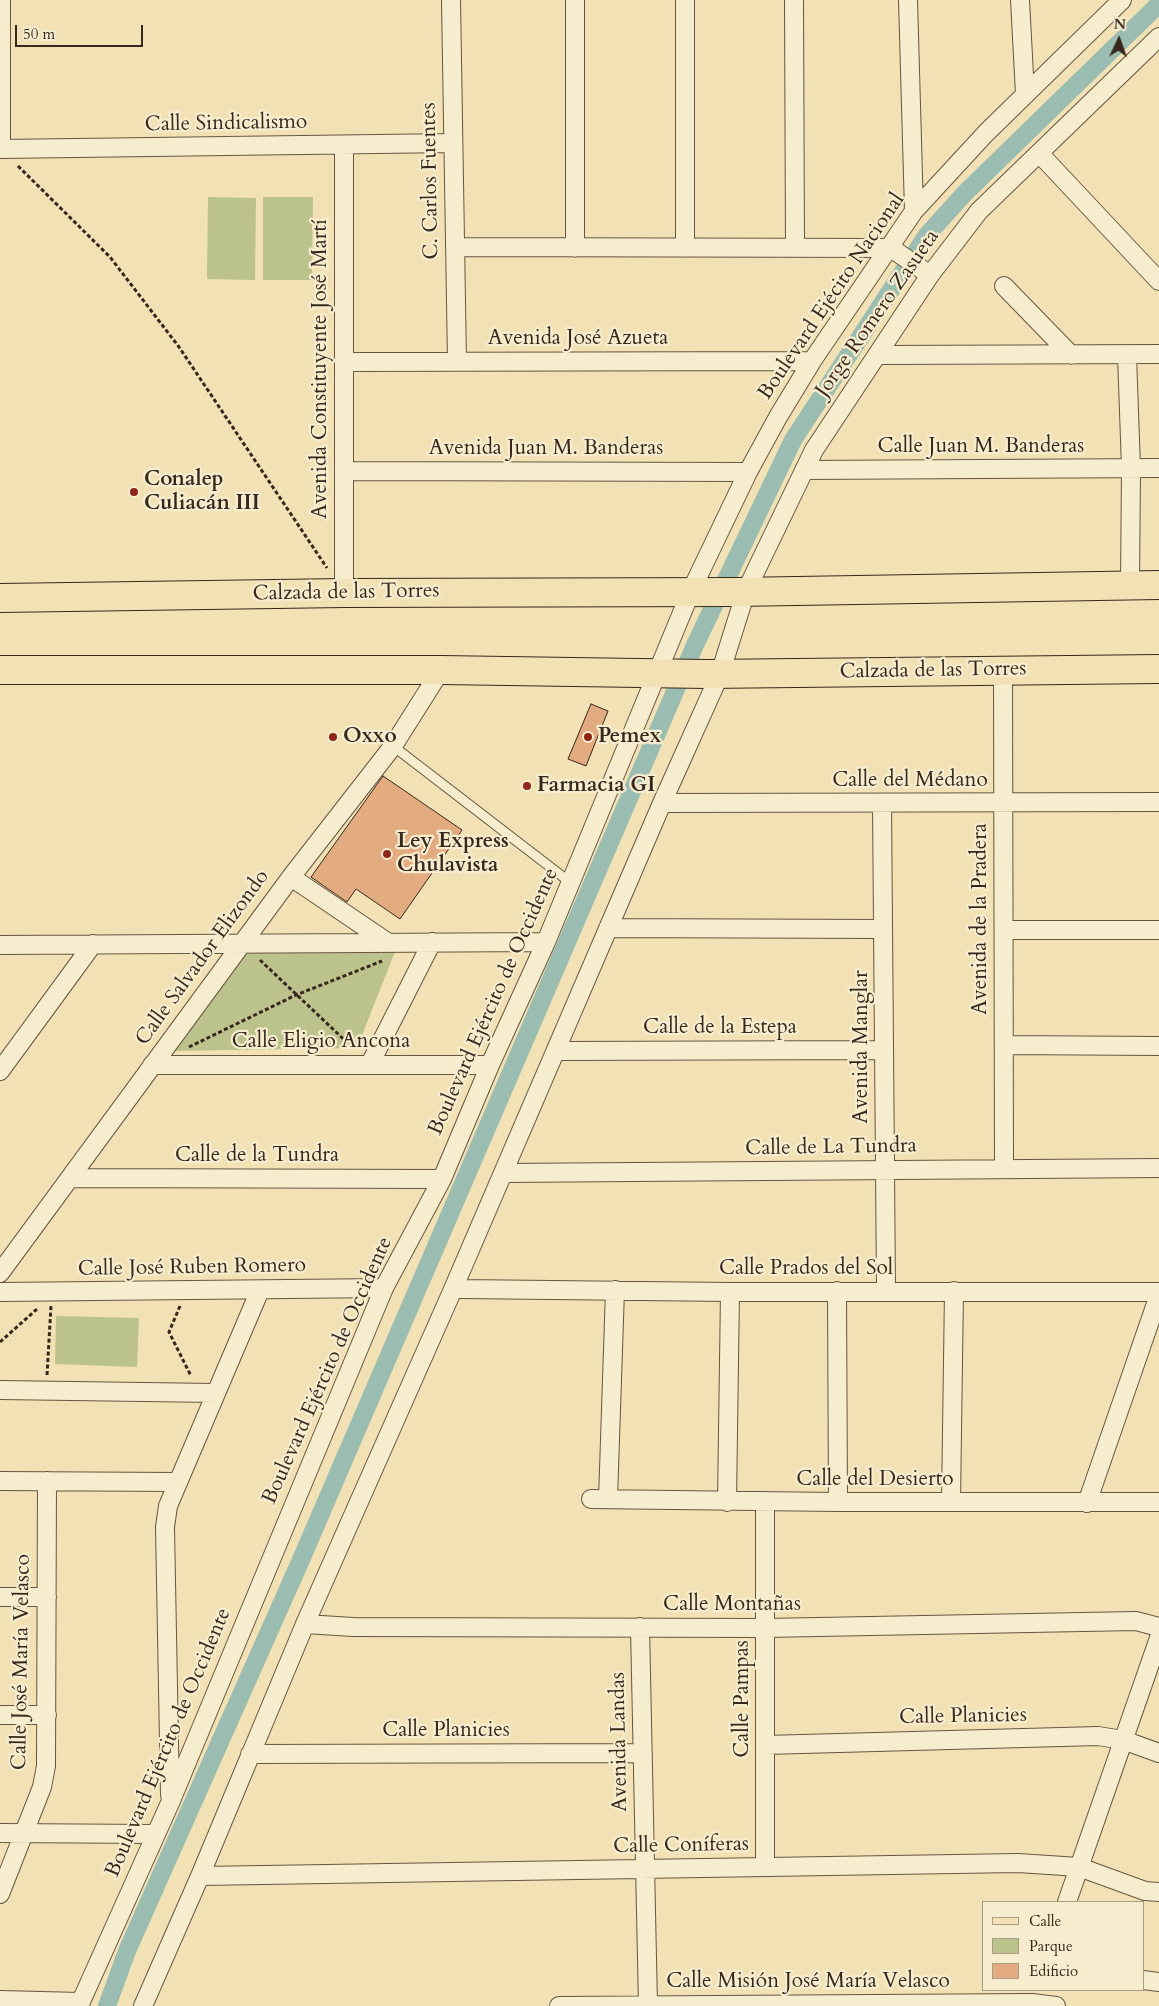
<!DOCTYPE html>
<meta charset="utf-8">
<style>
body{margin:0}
#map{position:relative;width:1159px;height:2006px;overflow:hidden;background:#f1e1b4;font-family:Cardo,serif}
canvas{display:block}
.legend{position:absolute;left:982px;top:1901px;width:162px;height:90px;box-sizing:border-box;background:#f6ecce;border:1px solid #aa9d87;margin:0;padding:6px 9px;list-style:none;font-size:15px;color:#37271c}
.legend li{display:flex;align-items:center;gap:10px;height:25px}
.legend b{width:25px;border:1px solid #aa9d87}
.north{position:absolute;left:1094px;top:15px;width:50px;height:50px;-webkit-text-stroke:4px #f6ecce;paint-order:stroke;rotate:3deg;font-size:14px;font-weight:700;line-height:20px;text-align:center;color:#37271c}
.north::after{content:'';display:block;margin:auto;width:18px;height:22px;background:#37271c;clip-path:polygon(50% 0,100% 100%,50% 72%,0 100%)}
.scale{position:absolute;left:15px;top:25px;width:128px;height:22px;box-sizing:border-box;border:2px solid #37271c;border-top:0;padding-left:6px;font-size:15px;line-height:18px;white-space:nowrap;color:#37271c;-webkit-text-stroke:4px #f6ecce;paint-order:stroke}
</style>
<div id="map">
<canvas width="1159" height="2006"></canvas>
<ul class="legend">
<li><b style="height:6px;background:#f1e1b4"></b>Calle</li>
<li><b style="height:14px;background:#bcc28c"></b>Parque</li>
<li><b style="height:14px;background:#e3ac80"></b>Edificio</li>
</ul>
<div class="north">N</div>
<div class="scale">50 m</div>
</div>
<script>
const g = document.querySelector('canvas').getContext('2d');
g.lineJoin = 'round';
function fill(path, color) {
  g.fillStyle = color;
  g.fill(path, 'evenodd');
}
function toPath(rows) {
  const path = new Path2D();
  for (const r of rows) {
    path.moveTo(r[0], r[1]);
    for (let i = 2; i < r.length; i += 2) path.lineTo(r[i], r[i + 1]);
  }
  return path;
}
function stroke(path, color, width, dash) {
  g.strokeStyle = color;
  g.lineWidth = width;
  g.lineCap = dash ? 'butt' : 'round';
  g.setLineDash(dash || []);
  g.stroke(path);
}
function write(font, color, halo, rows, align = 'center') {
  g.font = font + ' Cardo,serif';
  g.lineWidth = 4.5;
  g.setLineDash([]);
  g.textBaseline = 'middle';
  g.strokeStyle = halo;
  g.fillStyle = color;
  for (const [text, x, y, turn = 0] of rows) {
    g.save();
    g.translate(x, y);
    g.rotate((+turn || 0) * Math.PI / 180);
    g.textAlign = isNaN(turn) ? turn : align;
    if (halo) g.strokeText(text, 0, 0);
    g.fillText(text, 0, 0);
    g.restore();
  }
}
fill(toPath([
 [208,197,256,198,255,280,207,279],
 [263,197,313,197,312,280,263,280],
 [396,949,357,1048,170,1051,242,951],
 [56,1316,139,1318,137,1367,55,1364]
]), '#bcc28c');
stroke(toPath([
 [107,2006,127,1951,300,1562,695,645,793,440,927,235,964,194,1159,4]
]), '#9bbdb1', 18);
const building = toPath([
 [591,704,608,711,586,766,568,759,591,704],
 [383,776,462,830,400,919,356,889,347,902,311,877,383,776]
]);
fill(building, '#e3ac80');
stroke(building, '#37271c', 1);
const lane = toPath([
 [393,746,571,883]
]);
const street = toPath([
 [1,0,1,149],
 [451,0,457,361],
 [575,0,575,248],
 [685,0,685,248],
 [794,0,795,248],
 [908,0,914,211],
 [1020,0,1025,94],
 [344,145,344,593],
 [0,149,453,143],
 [1039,153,1159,281],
 [455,247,891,248,930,275],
 [1004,286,1071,355],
 [877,355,1159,354],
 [1127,355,1131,468,1130,586],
 [344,362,812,361],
 [804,470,1159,468],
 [344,471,748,472],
 [1003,670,1004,1169],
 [662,803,1159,802],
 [882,803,886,1291],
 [291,877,387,942],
 [608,928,883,929],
 [1004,930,1159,930],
 [0,945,546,942],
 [1004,1045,1159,1046],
 [557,1051,884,1050],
 [370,1064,432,942],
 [152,1065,490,1065],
 [0,1071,93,944],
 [504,1173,1159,1168],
 [72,1178,442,1179],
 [0,1273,291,877,393,746,441,670],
 [454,1287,461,1289,730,1292,1159,1292],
 [837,1291,838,1502],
 [0,1292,384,1288],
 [0,1390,215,1393],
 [0,1481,177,1482],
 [591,1499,838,1502,1159,1502],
 [608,1499,615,1290],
 [727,1502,730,1292],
 [765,1502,765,1867],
 [951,1502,954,1291],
 [1087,1503,1159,1295],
 [0,1597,47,1597],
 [305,1624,353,1627,765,1628,1136,1621,1159,1627],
 [640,1627,648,2006],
 [0,1715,47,1715],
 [765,1745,1098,1736,1123,1740,1159,1753],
 [250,1754,643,1753],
 [170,1795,165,1527,168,1506,260,1290],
 [0,1833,155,1834],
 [200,1876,1018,1863,1079,1867,1145,1891,1159,1892],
 [0,1894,42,1787,46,1766,47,1481],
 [1067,1902,1159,1638],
 [1143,1980,1159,1982],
 [0,2000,81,2002],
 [79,2006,170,1803,384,1288,442,1179,490,1065,546,942,691,591,748,472,778,417,812,361,914,211,986,133,1122,0],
 [143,2006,200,1876,305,1624,454,1287,662,803,720,674,746,591,814,450,930,275,979,211,1159,37],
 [559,2006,1032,2003,1056,2006]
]);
const primary = toPath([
 [0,598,344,593,736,592,1159,585],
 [0,670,441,670,706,674,1159,669]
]);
stroke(lane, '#665642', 11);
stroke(street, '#665642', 20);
stroke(primary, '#37271c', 30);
stroke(toPath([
 [18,166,110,257,179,347,327,568],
 [260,960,354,1049],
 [189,1047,296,995,382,961],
 [180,1306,169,1332,191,1376],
 [0,1342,37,1309],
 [47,1375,51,1306]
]), '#37271c', 3, [4, 2.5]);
stroke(lane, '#f6ecce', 9);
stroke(street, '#f6ecce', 18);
stroke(primary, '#f1e1b4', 28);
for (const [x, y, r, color] of [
 [134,492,5,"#8f2418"],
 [333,737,5,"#8f2418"],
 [588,737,5,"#8f2418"],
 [527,786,5,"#8f2418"],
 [387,854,5,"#8f2418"]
]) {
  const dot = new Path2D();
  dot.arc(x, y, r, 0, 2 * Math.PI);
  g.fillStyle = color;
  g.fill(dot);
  stroke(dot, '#f6ecce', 2);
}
write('21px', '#37271c', '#f6ecce', [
 ["Calle Sindicalismo",226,124,-1],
 ["C. Carlos Fuentes",431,181,-91],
 ["Boulevard Ejécito Nacional",832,297,-56],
 ["Jorge Romero Zasueta",878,314,-55],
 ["Avenida José Azueta",578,339],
 ["Avenida Constituyente José Martí",321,369,-90],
 ["Calle Juan M. Banderas",981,447],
 ["Avenida Juan M. Banderas",546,449],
 ["Calzada de las Torres",346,593,-1],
 ["Calzada de las Torres",933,671,-1],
 ["Calle del Médano",910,781],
 ["Avenida de la Pradera",981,919,-90],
 ["Calle Salvador Elizondo",203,958,-54],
 ["Boulevard Ejército de Occidente",494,1002,-66],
 ["Calle de la Estepa",720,1028],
 ["Calle Eligio Ancona",321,1042],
 ["Avenida Manglar",862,1047,-90],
 ["Calle de La Tundra",831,1148,-1],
 ["Calle de la Tundra",257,1156],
 ["Calle José Ruben Romero",192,1268,-1],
 ["Calle Prados del Sol",806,1269],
 ["Boulevard Ejército de Occidente",328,1371,-66],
 ["Calle del Desierto",875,1480],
 ["Calle Montañas",732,1605],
 ["Calle José María Velasco",22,1662,-89],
 ["Calle Pampas",743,1699,-90],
 ["Calle Planicies",963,1717,-1],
 ["Calle Planicies",446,1731],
 ["Avenida Landas",620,1742,-91],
 ["Boulevard Ejército de Occidente",169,1743,-67],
 ["Calle Coníferas",681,1846,-1],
 ["Calle Misión José María Velasco",808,1982]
]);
write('bold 21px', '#37271c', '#f6ecce', [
 ["Conalep",144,480],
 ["Culiacán III",144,504],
 ["Oxxo",343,737],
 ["Pemex",598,737],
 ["Farmacia GI",537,786],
 ["Ley Express",397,842],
 ["Chulavista",397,866]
], 'left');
</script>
